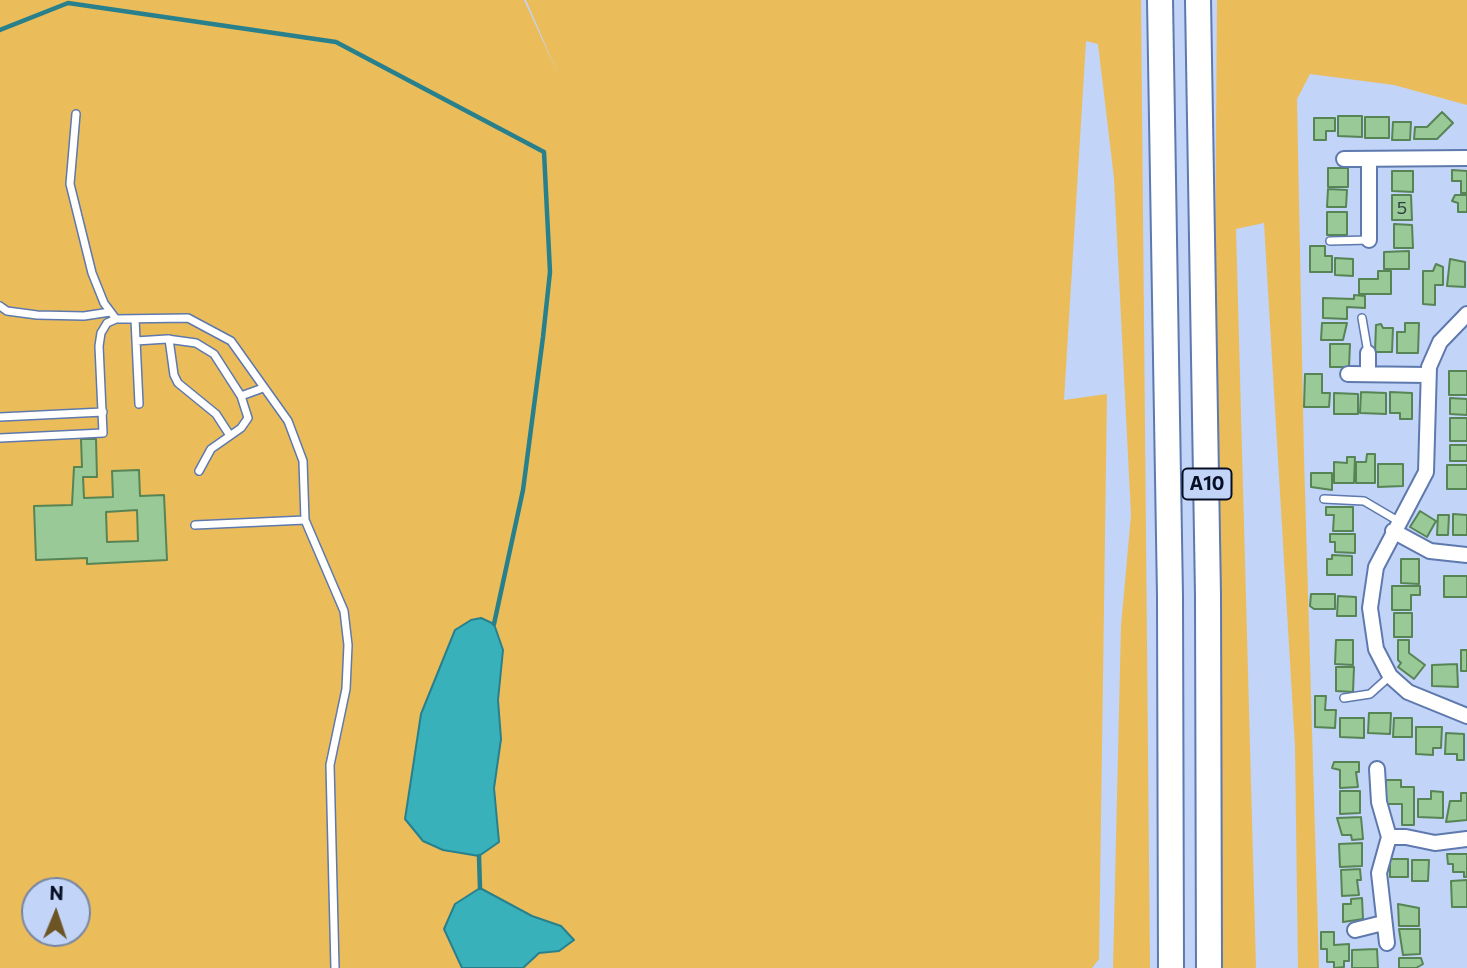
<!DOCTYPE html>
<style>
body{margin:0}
#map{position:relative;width:1467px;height:968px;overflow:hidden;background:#c2d4f7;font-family:Commissioner,sans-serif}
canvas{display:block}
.north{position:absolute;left:21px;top:877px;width:70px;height:70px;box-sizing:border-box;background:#c2d4f7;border:2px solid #7785a2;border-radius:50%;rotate:2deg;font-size:19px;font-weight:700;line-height:28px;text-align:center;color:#060f23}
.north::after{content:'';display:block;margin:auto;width:24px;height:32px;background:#6c5424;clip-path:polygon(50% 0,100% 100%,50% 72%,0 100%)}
</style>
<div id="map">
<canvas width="1467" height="968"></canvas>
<div class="north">N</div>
</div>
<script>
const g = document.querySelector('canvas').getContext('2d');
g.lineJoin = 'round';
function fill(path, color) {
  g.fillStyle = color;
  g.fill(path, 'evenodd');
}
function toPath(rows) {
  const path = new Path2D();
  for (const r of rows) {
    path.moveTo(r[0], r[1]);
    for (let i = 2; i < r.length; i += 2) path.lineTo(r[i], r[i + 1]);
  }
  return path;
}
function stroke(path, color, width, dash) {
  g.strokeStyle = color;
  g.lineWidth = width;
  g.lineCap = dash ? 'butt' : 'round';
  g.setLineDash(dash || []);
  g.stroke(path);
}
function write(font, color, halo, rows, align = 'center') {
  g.font = font + ' Commissioner,sans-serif';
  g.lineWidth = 5;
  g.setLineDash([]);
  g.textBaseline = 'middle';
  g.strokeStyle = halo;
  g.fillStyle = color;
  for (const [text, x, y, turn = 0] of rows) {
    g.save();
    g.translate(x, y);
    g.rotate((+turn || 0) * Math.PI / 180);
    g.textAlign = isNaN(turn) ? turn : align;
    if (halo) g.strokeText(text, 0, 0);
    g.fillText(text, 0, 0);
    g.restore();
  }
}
fill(toPath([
 [0,0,524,0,559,76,526,0,1141,0,1150,968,1113,968,1121,626,1131,515,1114,178,1098,44,1086,41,1064,400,1107,394,1099,959,1092,968,0,968],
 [35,891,77,891,77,933,35,933],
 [1217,0,1467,0,1467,105,1394,85,1310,74,1297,99,1304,458,1319,968,1298,968,1295,746,1264,223,1236,229,1256,968,1219,968,1214,406]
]), '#ebbc5a');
const water = toPath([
 [481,618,494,624,503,650,498,700,501,739,494,788,499,842,479,856,443,850,423,841,405,819,421,714,455,630,471,620,481,618],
 [480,888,532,916,561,926,574,940,559,951,539,953,523,968,462,968,444,929,455,904,480,888]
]);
fill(water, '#38b1bb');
stroke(water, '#29808d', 2);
stroke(toPath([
 [0,30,68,3,336,42,544,152,550,272,543,337,523,490,494,624],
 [479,856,480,888]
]), '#29808d', 4.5);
const building = toPath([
 [1442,112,1453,123,1437,139,1414,139,1415,127,1427,127,1442,112],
 [1338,116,1362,116,1362,137,1338,136,1338,116],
 [1365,117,1389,117,1389,138,1365,138,1365,117],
 [1314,118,1335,118,1335,131,1326,131,1326,140,1314,140,1314,118],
 [1393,122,1411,122,1410,140,1392,140,1393,122],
 [1328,168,1348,168,1348,187,1328,187,1328,168],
 [1452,170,1467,171,1467,193,1461,193,1461,181,1452,181,1452,170],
 [1392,171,1413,171,1413,192,1392,191,1392,171],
 [1328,189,1347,190,1346,207,1327,207,1328,189],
 [1392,195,1411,195,1412,220,1392,220,1392,195],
 [1455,195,1467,195,1467,212,1458,212,1458,203,1452,201,1455,195],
 [1327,212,1347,212,1347,235,1327,235,1327,212],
 [1394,224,1412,225,1413,248,1394,248,1394,224],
 [1310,246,1325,246,1325,256,1332,256,1332,272,1310,272,1310,246],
 [1409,251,1409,269,1384,269,1384,252,1409,251],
 [1335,258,1353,259,1353,276,1335,275,1335,258],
 [1450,259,1465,262,1465,287,1447,286,1450,259],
 [1436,264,1443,267,1443,285,1435,285,1435,305,1423,304,1423,271,1433,271,1436,264],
 [1378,271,1391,271,1391,294,1359,294,1359,279,1378,279,1378,271],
 [1354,295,1365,296,1365,308,1347,307,1347,319,1323,318,1323,298,1354,299,1354,295],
 [1322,323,1347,323,1343,340,1321,340,1322,323],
 [1405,323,1419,323,1418,353,1397,353,1397,332,1405,332,1405,323],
 [1381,324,1383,328,1393,328,1392,352,1375,352,1376,325,1381,324],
 [1330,344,1350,344,1349,367,1330,367,1330,344],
 [1449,371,1467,371,1467,395,1449,395,1449,371],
 [1305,374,1322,374,1322,393,1330,393,1329,407,1304,407,1305,374],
 [1361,392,1386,393,1386,414,1360,413,1361,392],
 [1390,392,1412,393,1412,419,1400,419,1400,413,1390,413,1390,392],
 [1334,393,1358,394,1358,414,1334,414,1334,393],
 [1450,398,1467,399,1467,415,1450,414,1450,398],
 [1450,418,1467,418,1467,441,1450,441,1450,418],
 [81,439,96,439,97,477,83,477,84,498,113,497,112,471,139,470,140,496,164,495,167,560,87,564,87,558,36,560,34,506,72,505,74,467,82,467,81,439],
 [137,510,138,541,107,542,106,512,137,510],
 [1450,445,1467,445,1467,461,1450,461,1450,445],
 [1367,454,1375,454,1375,483,1356,483,1356,462,1366,462,1367,454],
 [1347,457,1355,457,1354,483,1334,483,1334,462,1347,463,1347,457],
 [1378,464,1403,464,1403,486,1378,487,1378,464],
 [1447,465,1467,465,1467,489,1447,489,1447,465],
 [1311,473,1332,473,1332,490,1311,487,1311,473],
 [1326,507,1353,507,1353,531,1333,531,1334,515,1326,515,1326,507],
 [1420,511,1436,521,1427,537,1410,527,1420,511],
 [1453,514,1467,515,1467,535,1453,535,1453,514],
 [1438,515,1449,515,1448,535,1437,535,1438,515],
 [1330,534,1355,534,1355,553,1335,552,1335,542,1330,542,1330,534],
 [1332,555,1352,556,1352,575,1327,575,1327,559,1332,559,1332,555],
 [1401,559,1419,559,1419,584,1401,583,1401,559],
 [1444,576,1467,576,1467,597,1444,597,1444,576],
 [1392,586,1420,586,1420,595,1411,595,1411,610,1392,610,1392,586],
 [1311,594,1335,594,1335,609,1314,609,1310,606,1311,594],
 [1338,596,1356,597,1356,616,1337,616,1338,596],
 [1394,613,1412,613,1412,637,1394,637,1394,613],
 [1336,640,1353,640,1353,665,1335,664,1336,640],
 [1398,640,1409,640,1409,653,1425,665,1414,679,1398,667,1401,663,1398,660,1398,640],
 [1461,650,1467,650,1467,671,1461,671,1461,650],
 [1457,664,1458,687,1432,686,1432,665,1457,664],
 [1336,667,1354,667,1353,692,1336,691,1336,667],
 [1315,696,1326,696,1325,710,1336,710,1335,728,1315,727,1315,696],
 [1369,713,1391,713,1390,734,1368,733,1369,713],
 [1340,718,1364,718,1364,738,1340,737,1340,718],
 [1394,718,1412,718,1412,737,1393,737,1394,718],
 [1416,727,1442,727,1441,748,1433,748,1433,755,1416,754,1416,727],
 [1446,733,1464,734,1464,760,1457,760,1457,754,1445,754,1446,733],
 [1334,762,1359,762,1359,772,1356,772,1358,787,1340,788,1340,770,1332,768,1334,762],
 [1386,780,1401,780,1401,787,1414,787,1414,825,1402,825,1402,804,1386,804,1386,780],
 [1340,791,1360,791,1360,813,1340,814,1340,791],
 [1431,791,1443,792,1443,818,1418,817,1418,799,1431,799,1431,791],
 [1461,793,1467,793,1467,820,1446,822,1450,801,1461,801,1461,793],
 [1361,817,1363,839,1352,840,1351,835,1342,835,1337,818,1361,817],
 [1362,843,1362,866,1340,867,1339,844,1362,843],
 [1447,854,1467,854,1467,877,1464,877,1464,872,1453,872,1453,864,1448,864,1447,854],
 [1390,859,1408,859,1408,877,1390,877,1390,859],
 [1412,860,1429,860,1428,881,1412,881,1412,860],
 [1360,869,1361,880,1357,880,1359,895,1342,896,1341,870,1360,869],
 [1467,880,1467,907,1452,907,1451,881,1467,880],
 [1362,898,1363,919,1343,922,1343,904,1351,904,1351,899,1362,898],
 [1398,904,1419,908,1419,926,1399,926,1398,904],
 [1399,929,1420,929,1420,954,1403,955,1399,929],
 [1321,932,1334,932,1334,945,1349,944,1349,961,1344,961,1344,967,1334,968,1334,962,1327,962,1327,949,1321,949,1321,932],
 [1377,949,1378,968,1352,968,1352,950,1377,949],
 [1399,958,1421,958,1423,964,1416,968,1399,968,1399,958]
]);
fill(building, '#99c996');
stroke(building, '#578455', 2);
const lane = toPath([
 [76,114,70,184,92,273,104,303,116,319,188,318,231,341,288,421,303,461,305,520],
 [1330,241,1369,240],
 [0,306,7,311,37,315,84,316,110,312],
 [1362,318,1368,353],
 [135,319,139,404],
 [169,339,174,375,178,383,216,414,229,434],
 [136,341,167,339,196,343,214,354,241,396,263,388],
 [0,417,103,412],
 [0,438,103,433,99,346,101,333,107,323,116,319],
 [199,471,211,449,241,428,248,418,241,396],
 [1324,499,1364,501,1398,521],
 [195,525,305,520,344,611,348,645,346,689,330,765,335,968],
 [1344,698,1370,694,1390,676]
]);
const street = toPath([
 [1344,159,1467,158],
 [1369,159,1369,240],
 [1467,314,1440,342,1429,367,1426,472,1376,567,1370,608,1376,649,1390,676,1408,692,1467,716],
 [1348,374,1428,375],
 [1368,374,1368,353],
 [1393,531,1430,551,1467,555],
 [1377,769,1379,802,1389,837,1406,837,1435,843,1467,839],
 [1355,930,1383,923],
 [1387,943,1379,873,1389,837]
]);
const highway = toPath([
 [1160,0,1170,596,1171,968],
 [1198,0,1208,595,1209,968]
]);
stroke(lane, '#5e79ad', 10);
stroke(street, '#5e79ad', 18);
stroke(highway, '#5e79ad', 28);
stroke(lane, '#fff', 7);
stroke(street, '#fff', 14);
stroke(highway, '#fff', 24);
write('18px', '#2b3e40', null, [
 ["5",1402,208]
]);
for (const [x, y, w] of [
 [1207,484,49]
]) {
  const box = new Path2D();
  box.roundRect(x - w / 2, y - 15.5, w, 31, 5);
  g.fillStyle = '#c2d4f7';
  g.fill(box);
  stroke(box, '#060f23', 2);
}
write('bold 19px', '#060f23', null, [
 ["A10",1207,484]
]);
</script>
